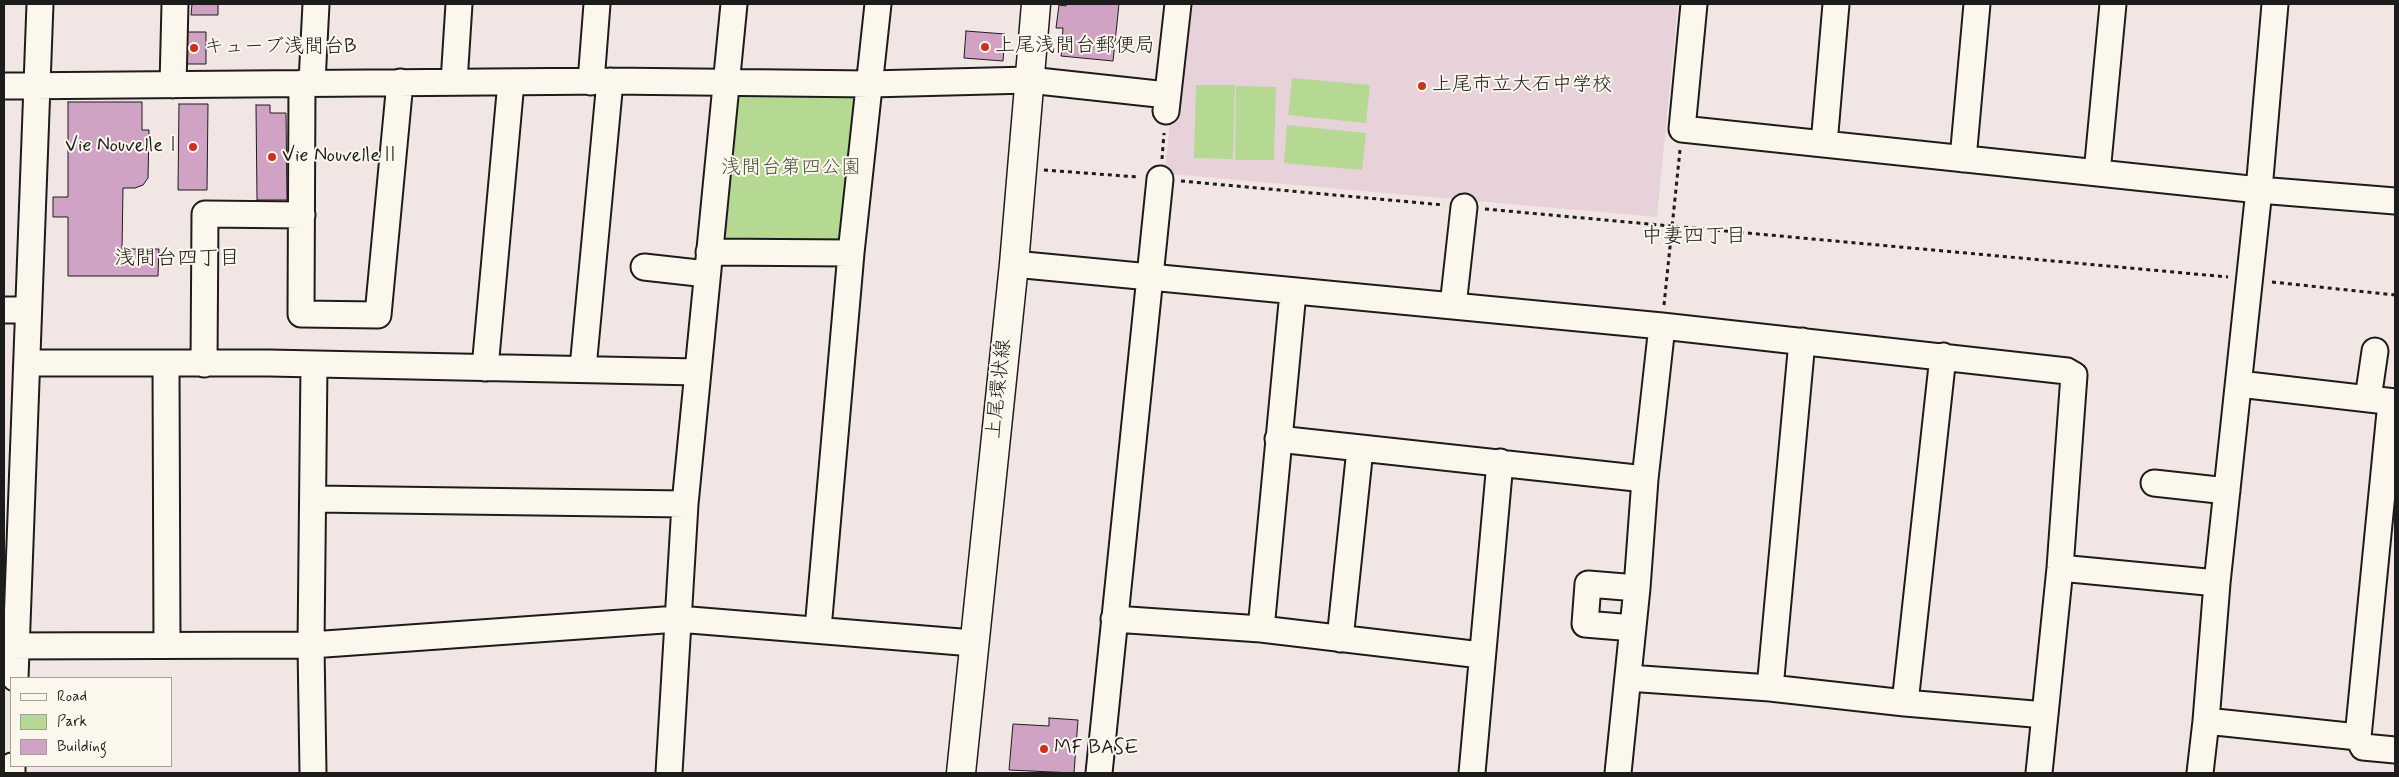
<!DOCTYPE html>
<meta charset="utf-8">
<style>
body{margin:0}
#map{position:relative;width:2399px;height:777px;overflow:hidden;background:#f2e6e4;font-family:Mynerve,sans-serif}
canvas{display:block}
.frame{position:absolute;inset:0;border:5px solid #1c1c1c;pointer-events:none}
.legend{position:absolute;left:10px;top:677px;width:162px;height:90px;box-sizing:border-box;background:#fbf7ec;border:1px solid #a29f99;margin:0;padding:6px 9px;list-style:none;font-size:15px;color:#1c1c1c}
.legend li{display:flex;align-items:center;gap:10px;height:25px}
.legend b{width:25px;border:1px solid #a29f99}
</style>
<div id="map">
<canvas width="2399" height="777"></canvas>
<div class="frame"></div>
<ul class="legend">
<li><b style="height:6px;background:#fbf7ec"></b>Road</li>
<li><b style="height:14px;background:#b5d893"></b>Park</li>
<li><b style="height:14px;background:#d0a3c4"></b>Building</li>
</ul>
</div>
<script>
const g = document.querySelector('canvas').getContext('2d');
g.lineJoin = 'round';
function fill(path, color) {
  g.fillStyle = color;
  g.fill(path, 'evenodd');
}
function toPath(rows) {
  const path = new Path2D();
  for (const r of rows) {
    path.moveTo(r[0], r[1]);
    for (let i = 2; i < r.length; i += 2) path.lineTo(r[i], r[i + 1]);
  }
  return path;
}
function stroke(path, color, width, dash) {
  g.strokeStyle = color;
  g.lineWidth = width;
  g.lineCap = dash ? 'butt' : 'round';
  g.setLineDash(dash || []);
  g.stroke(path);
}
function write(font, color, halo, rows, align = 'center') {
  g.font = font + ' Mynerve,"Klee One",sans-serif';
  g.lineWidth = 4;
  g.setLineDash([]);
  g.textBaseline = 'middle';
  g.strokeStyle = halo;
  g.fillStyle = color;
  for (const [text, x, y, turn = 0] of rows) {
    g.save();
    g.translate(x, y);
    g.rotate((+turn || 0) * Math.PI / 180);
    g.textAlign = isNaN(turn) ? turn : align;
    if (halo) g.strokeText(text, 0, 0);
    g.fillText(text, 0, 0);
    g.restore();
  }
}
fill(toPath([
 [1183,4,1678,4,1657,217,1170,174,1165,168]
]), '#e8d2da');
fill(toPath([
 [1292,78,1370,85,1366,123,1288,115],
 [1196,85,1235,85,1233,159,1194,158],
 [1236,86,1276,87,1274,160,1235,160],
 [734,89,862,91,847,248,722,247],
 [1287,125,1366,133,1362,170,1284,163]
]), '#b5d893');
const building = toPath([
 [192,4,218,4,218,15,191,15,192,4],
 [1067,4,1119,4,1113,61,1061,56,1063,28,1056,28,1059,5,1066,6,1067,4],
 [966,31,1005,34,1003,61,964,58,966,31],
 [181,32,206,32,206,64,181,64,181,32],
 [68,102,142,102,142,130,149,130,148,178,143,185,135,188,123,188,122,249,159,249,158,276,68,276,68,217,53,217,53,197,68,197,68,102],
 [179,104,208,104,207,190,178,190,179,104],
 [256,105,270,105,270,113,286,113,287,200,257,200,256,105],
 [1049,718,1078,720,1074,773,1009,770,1013,724,1049,726,1049,718]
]);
fill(building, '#d0a3c4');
stroke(building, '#1c1c1c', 1);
const minor = toPath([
 [1694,4,1682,129,2259,190,2395,201],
 [312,82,316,4],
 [454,82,459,4],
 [591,82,597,4],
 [302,83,301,314,378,315,400,82],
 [173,85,175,4],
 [4,86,610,81,870,84,1029,80,1167,95],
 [1166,111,1178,4],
 [1824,144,1836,4],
 [1963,159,1977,4],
 [2097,173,2113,4],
 [709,252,851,253],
 [1014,264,1662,326,2067,371,2074,375,2060,568,2039,773],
 [644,267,707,274],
 [1453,306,1464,207],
 [4,310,27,310],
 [28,363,269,363,698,372],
 [166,364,167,645],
 [204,364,205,214,302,215],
 [485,368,511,82],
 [583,368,610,81],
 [2239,384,2395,402],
 [2368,399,2375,351],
 [2391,402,2358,737,2363,747,2395,750],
 [1278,439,1645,479],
 [2154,483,2227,491],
 [314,499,685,504],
 [2060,568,2217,583],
 [1114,619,1261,629,1481,655],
 [1633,628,1585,624,1588,584,1637,588],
 [818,629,851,253,878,4],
 [1261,629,1293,292],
 [1340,639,1360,449],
 [4,646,311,645,678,619,973,643],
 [15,678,40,4],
 [1628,678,1770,688,1905,703,2045,715],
 [1770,688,1802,341],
 [1905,703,1943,356],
 [2206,721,2358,737],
 [12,773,12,766],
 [313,773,311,645,314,364],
 [669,773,685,504,734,4],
 [1099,773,1160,179],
 [1472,773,1500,462],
 [1618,773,1637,588,1645,479,1662,326],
 [2200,773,2206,721,2217,583,2259,190,2275,4]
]);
const major = toPath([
 [961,773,1014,264,1036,4]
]);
stroke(minor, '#1c1c1c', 29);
stroke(major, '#1c1c1c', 31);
stroke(toPath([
 [1162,159,1164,133],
 [1044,170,1138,177],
 [1181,181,1444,205],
 [1485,209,2228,277],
 [2272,282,2395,295],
 [1664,305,1680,150]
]), '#1c1c1c', 3, [4, 4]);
stroke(minor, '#fbf7ec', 25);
stroke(major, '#fbf7ec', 28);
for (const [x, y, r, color] of [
 [985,47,5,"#c8321e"],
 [194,48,5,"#c8321e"],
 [1422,86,5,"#c8321e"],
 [193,147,5,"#c8321e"],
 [272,157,5,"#c8321e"],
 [1044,749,5,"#c8321e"]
]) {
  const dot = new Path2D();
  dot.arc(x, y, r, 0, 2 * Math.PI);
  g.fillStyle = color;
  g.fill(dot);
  stroke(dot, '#fbf7ec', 2);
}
write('20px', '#1c1c1c', '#fbf7ec', [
 ["上尾浅間台郵便局",995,47],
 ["キューブ浅間台B",204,48],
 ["上尾市立大石中学校",1432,86],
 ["Vie NouvelleⅠ",183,147,"right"],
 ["Vie NouvelleⅡ",282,157],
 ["MF BASE",1054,749]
], 'left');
write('20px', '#4a5440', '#fbf7ec', [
 ["浅間台第四公園",791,169]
]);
write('20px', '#1c1c1c', '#fbf7ec', [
 ["上尾環状線",1000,389,-84]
]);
write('21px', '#1c1c1c', '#fbf7ec', [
 ["中妻四丁目",1694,238],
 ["浅間台四丁目",177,260]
]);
</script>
